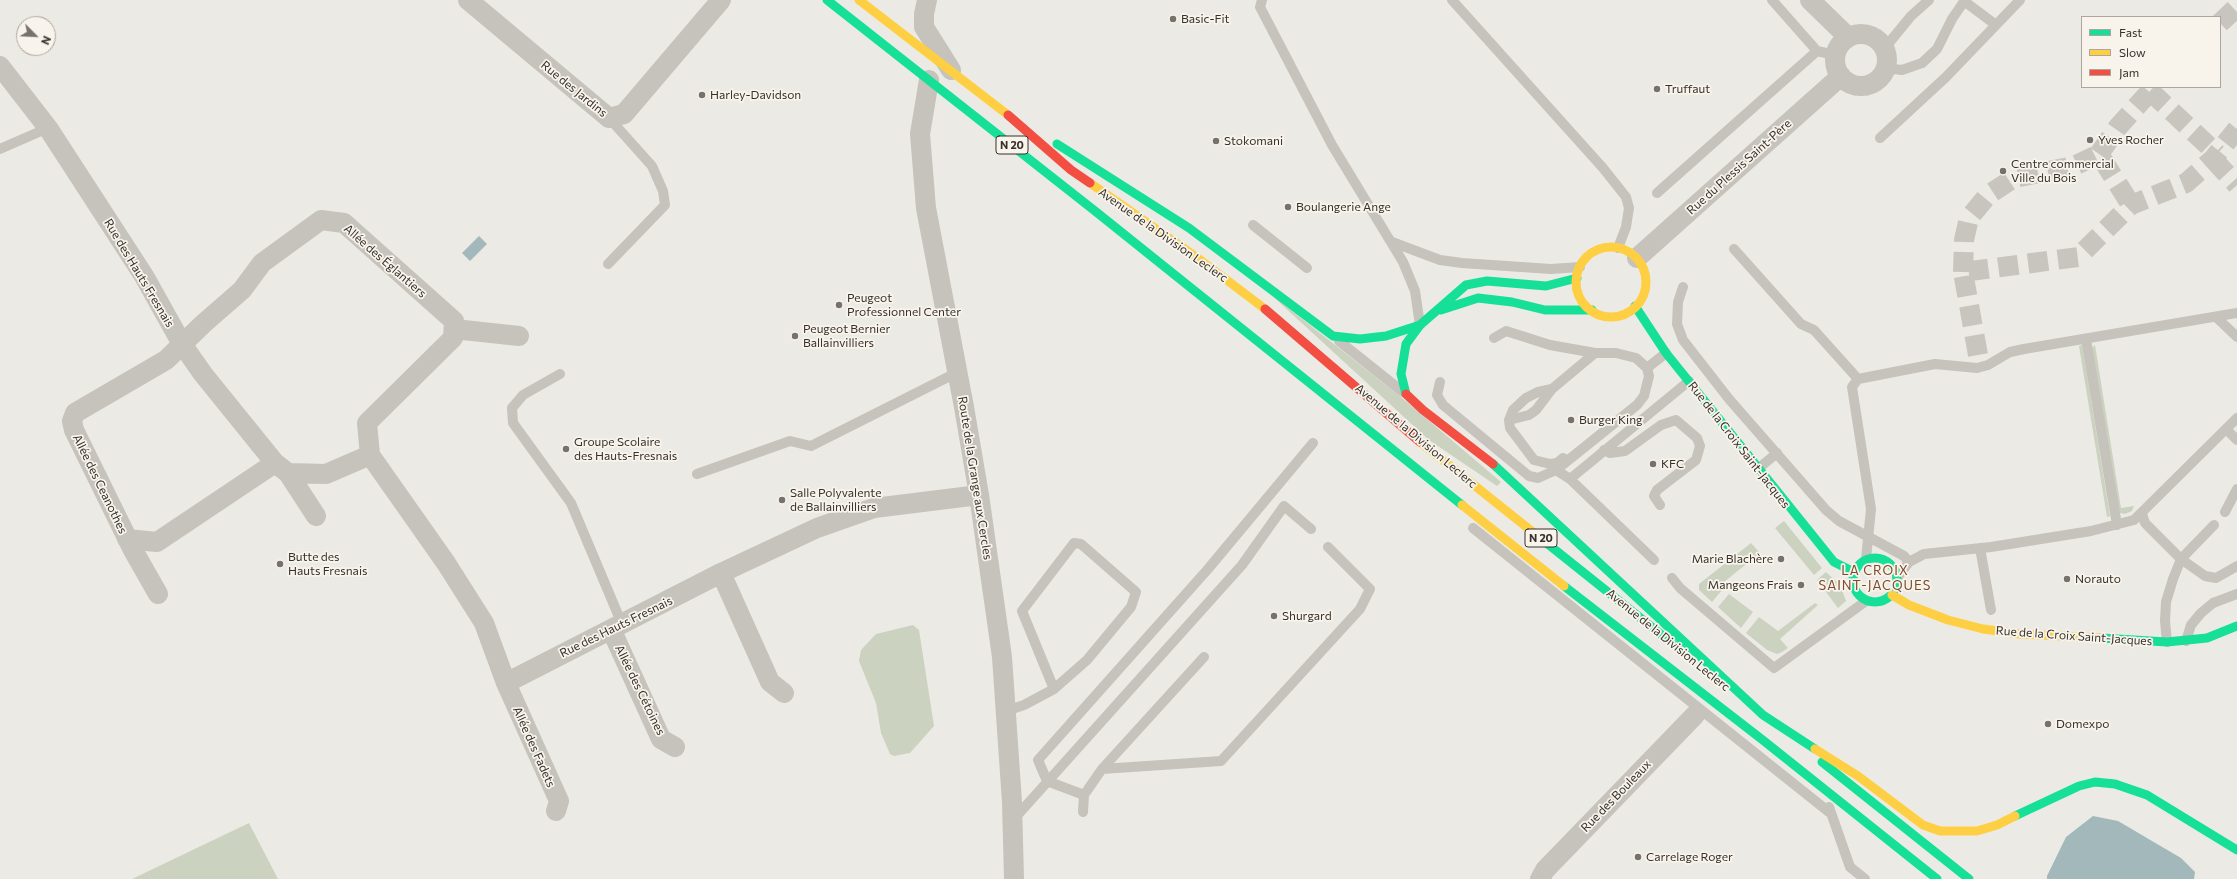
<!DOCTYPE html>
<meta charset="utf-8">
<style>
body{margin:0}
#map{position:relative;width:2237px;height:879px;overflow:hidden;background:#eceae4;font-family:Commissioner,sans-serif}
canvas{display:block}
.legend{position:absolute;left:2081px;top:16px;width:140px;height:72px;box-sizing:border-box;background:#f8f4ec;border:1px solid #aba69f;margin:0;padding:5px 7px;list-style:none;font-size:12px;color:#37302b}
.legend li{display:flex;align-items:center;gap:8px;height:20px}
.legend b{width:20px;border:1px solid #aba69f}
.north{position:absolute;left:16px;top:16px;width:40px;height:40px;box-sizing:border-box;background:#f8f4ec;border:1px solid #aba69f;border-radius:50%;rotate:114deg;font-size:11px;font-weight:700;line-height:16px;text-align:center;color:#37302b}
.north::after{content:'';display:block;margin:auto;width:14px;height:18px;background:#76716c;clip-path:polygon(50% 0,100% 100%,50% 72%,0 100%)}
</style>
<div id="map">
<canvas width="2237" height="879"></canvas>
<ul class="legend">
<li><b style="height:5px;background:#16e098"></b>Fast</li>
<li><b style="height:5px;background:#ffcf43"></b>Slow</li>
<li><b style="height:5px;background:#f24e42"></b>Jam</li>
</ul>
<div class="north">N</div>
</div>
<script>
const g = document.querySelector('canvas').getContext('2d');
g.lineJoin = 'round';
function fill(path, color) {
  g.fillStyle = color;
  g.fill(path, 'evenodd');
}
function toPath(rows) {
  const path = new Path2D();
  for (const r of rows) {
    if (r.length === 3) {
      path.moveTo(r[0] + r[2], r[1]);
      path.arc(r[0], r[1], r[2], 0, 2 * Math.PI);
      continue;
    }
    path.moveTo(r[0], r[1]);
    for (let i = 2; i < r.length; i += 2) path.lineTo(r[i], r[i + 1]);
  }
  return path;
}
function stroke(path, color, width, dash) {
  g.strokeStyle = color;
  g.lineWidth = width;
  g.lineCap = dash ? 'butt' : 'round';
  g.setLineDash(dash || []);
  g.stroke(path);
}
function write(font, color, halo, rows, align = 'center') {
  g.font = font + ' Commissioner,sans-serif';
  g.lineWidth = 3.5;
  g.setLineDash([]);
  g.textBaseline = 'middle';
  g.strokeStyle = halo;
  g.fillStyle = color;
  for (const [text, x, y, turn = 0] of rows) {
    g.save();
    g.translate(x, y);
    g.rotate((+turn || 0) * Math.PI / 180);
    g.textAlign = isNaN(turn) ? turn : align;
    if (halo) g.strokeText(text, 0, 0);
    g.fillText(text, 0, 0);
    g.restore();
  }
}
fill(toPath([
 [1268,292,1401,397,1501,482,1497,486,1429,440],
 [2082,345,2110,516,2107,517,2079,346],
 [2095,345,2121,508,2134,506,2132,511,2125,514,2120,513,2118,510,2092,348],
 [1784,521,1822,568,1814,575,1775,528],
 [1751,543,1760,553,1719,586,1723,589,1712,602,1699,590,1699,584],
 [1826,572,1840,585,1846,601,1838,608,1817,580],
 [1729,594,1753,612,1741,628,1718,607],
 [1815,603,1818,605,1780,639,1788,648,1782,652,1777,654,1767,650,1746,633,1759,617,1778,631],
 [913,625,919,630,934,726,910,753,894,756,890,754,881,733,876,703,859,661,861,650,876,634],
 [249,823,278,879,132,879]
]), '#ccd2c0');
fill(toPath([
 [479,236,487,244,470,261,462,253],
 [2093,816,2118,821,2181,858,2195,872,2194,879,2047,879,2047,876,2066,837]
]), '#a2b8bb');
stroke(toPath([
 [2220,23,2237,7],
 [2150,91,2217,154],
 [2099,154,2118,127,2154,87],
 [2213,159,2237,185],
 [1963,272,1964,240,1969,218,1988,195,2014,178,2074,166,2099,154,2131,205],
 [1978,355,1963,272,2078,257,2131,205,2186,183,2213,159,2237,129]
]), '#c8c5bf', 20, [20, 10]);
stroke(toPath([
 [1262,0,1260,7,1332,145,1403,262,1415,291,1420,325],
 [1452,0,1603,168,1626,197,1629,208,1626,227,1618,248],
 [1772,0,1817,51],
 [1964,1,1996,25],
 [1884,49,1911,16,1929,0],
 [1885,68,1902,70,1922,63,1937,49,1952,19,1965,0],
 [1880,138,1946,77,2020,0],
 [0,149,48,128],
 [1657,193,1817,51,1835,55],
 [1253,225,1307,268],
 [1392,242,1440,260,1462,263,1551,269,1580,267],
 [1734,249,1801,324,1814,330,1858,379],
 [608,264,665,205,663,191,652,166,609,118],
 [1683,287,1678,302,1677,324,1683,340,1729,399,1826,510,1839,521,1904,556,1909,562],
 [2216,317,2237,337],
 [2086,339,2117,525],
 [1339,341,1403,392],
 [1647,368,1666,353],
 [560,374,523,395,512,408,513,423,571,503,622,624],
 [1440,382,1437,395,1443,405,1529,476,1538,478,1556,470,1637,405,1644,396,1649,376,1647,368,1636,358,1616,353,1595,353,1550,345,1506,331,1494,338],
 [1509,420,1529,415,1536,410,1552,389],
 [2226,429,2237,440],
 [1604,450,1610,453,1625,451,1661,425,1676,420,1697,438,1700,446,1696,460,1657,490,1654,496,1660,505],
 [1563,458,1557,463,1550,464,1534,460,1510,428,1509,420,1513,410,1526,398,1538,392,1552,389,1595,353],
 [1759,468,1777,453],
 [1556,470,1570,479,1654,560],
 [697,474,790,441,811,446,958,372],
 [1570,479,1689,381],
 [2225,512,2237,489],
 [2142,514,2145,523,2181,559,2205,576,2216,578,2237,566],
 [1473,528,1829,812],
 [1980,548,1991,610],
 [1866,559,1871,509,1852,387,1858,379,1935,364,1977,368,1988,365,2010,352,2024,349,2237,313],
 [1672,578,1680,588,1774,668,1866,601],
 [1897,578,1909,562,1924,554,1991,547,2091,531,2134,520,2237,418],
 [2186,641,2191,625,2201,613,2213,603,2237,594],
 [2167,642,2165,621,2166,602,2173,579,2181,559,2214,525],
 [1006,711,1024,705,1054,689,1022,611,1074,543,1081,544,1136,592,1131,607,1087,660,1054,689],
 [1102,769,1221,761,1360,609,1370,589,1328,547],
 [1084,795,1047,781,1038,760,1208,569,1313,443],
 [1829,807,1850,867,1865,879],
 [1083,812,1084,795,1102,769,1204,657],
 [1014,819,1242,565,1284,506,1311,529]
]), '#c6c2bc', 10);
stroke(toPath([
 [468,0,609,118,624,114,721,0],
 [927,0,924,14,924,27,951,70],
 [1810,0,1848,37],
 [1861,60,26],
 [0,66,48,128,144,276,182,344,203,374,275,463,288,473,316,516],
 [929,80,920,134,926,208,964,407,979,495,1002,657,1012,802,1014,879],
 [1637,258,1841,76],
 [454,329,519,336],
 [288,473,326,474,370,455],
 [127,539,157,542,275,463],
 [721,573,770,682,784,693],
 [158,594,133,550,74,430,72,421,75,413,166,360,203,324,242,290,262,263,321,220,344,223,454,321,453,338,367,423,370,455,446,563,484,623,506,683,559,801,556,811],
 [611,629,661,739,675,747],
 [506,683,721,573,817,528,874,508,979,495],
 [1540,879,1545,870,1695,715]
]), '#c6c2bc', 20);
stroke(toPath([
 [827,0,1095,211],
 [1057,144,1189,228,1333,336],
 [1095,211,1462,505],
 [1635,306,1666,353,1834,562,1854,572],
 [1441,310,1478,298,1512,302,1545,310,1592,310],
 [1333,336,1360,339,1386,336,1420,325],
 [1406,394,1401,374,1406,344,1420,325,1466,285,1487,281,1546,286,1577,278],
 [1493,464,1763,715,1815,749],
 [1534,533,1678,648],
 [1875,580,22],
 [1564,586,1764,741,1937,879],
 [2101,638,2167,642,2207,638,2237,626],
 [1822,762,1969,879],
 [2015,816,2079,786,2095,782,2115,784,2147,795,2237,850]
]), '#16e098', 9);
stroke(toPath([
 [859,0,1008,115],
 [1090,183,1199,259,1265,309],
 [1611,282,35],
 [1420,442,1534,533],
 [1462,505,1564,586],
 [1892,595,1909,605,1948,620,1983,629,2020,634,2101,638],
 [1815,749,1858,776,1923,825,1940,831,1977,831,1997,825,2015,816]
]), '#ffcf43', 9);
stroke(toPath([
 [1008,115,1071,170,1090,183],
 [1265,309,1420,442],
 [1406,394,1423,410,1493,464]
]), '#f24e42', 9);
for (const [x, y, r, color] of [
 [1173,19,4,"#76716c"],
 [1657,89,4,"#76716c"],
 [702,95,4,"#76716c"],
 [2090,140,4,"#76716c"],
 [1216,141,4,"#76716c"],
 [2003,171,4,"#76716c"],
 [1288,207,4,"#76716c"],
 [839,305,4,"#76716c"],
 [795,336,4,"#76716c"],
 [1571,420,4,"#76716c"],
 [566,449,4,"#76716c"],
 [1653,464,4,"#76716c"],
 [782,500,4,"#76716c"],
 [1781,559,4,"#76716c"],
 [280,564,4,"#76716c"],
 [2067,579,4,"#76716c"],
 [1801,585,4,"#76716c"],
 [1274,616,4,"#76716c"],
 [2048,724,4,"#76716c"],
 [1638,857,4,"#76716c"]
]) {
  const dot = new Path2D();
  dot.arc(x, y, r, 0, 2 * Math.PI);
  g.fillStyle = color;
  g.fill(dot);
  stroke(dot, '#f8f4ec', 1.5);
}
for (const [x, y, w] of [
 [1012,145,32],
 [1541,538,32]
]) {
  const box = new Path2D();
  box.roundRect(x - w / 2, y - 9, w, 18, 3);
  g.fillStyle = '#f8f4ec';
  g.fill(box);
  stroke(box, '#37302b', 1);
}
write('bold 11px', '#37302b', null, [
 ["N 20",1012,145],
 ["N 20",1541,538]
]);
write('12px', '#37302b', '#f8f4ec', [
 ["Basic-Fit",1181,19],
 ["Truffaut",1665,89],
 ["Harley-Davidson",710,95],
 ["Yves Rocher",2098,140],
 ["Stokomani",1224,141],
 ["Centre commercial",2011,164],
 ["Ville du Bois",2011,178],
 ["Boulangerie Ange",1296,207],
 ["Peugeot",847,298],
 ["Professionnel Center",847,312],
 ["Peugeot Bernier",803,329],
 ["Ballainvilliers",803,343],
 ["Burger King",1579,420],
 ["Groupe Scolaire",574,442],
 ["des Hauts-Fresnais",574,456],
 ["KFC",1661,464],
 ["Salle Polyvalente",790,493],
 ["de Ballainvilliers",790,507],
 ["Butte des",288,557],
 ["Hauts Fresnais",288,571],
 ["Marie Blachère",1773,559,"right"],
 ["Norauto",2075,579],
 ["Mangeons Frais",1793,585,"right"],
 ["Shurgard",1282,616],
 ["Domexpo",2056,724],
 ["Carrelage Roger",1646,857]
], 'left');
write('12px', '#37302b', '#f8f4ec', [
 ["Rue des Jardins",574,89,39],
 ["Rue du Plessis Saint-Père",1739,167,-42],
 ["Avenue de la Division Leclerc",1163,235,35],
 ["Allée des Églantiers",385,261,41],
 ["Rue des Hauts Fresnais",139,273,59],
 ["Avenue de la Division Leclerc",1416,436,40],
 ["Rue de la Croix Saint-Jacques",1739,445,52],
 ["Route de la Grange aux Cercles",975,478,81],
 ["Allée des Ceanothes",100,484,64],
 ["Rue des Hauts Fresnais",616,627,-26],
 ["Rue de la Croix Saint-Jacques",2074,636,4],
 ["Avenue de la Division Leclerc",1668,640,39],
 ["Allée des Cétoines",640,690,64],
 ["Allée des Fadets",534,747,66],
 ["Rue des Bouleaux",1616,796,-46]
]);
g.letterSpacing = '1px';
write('13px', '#7c4b2d', '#f8f4ec', [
 ["LA CROIX",1875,571],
 ["SAINT-JACQUES",1875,586]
]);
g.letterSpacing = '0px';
</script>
